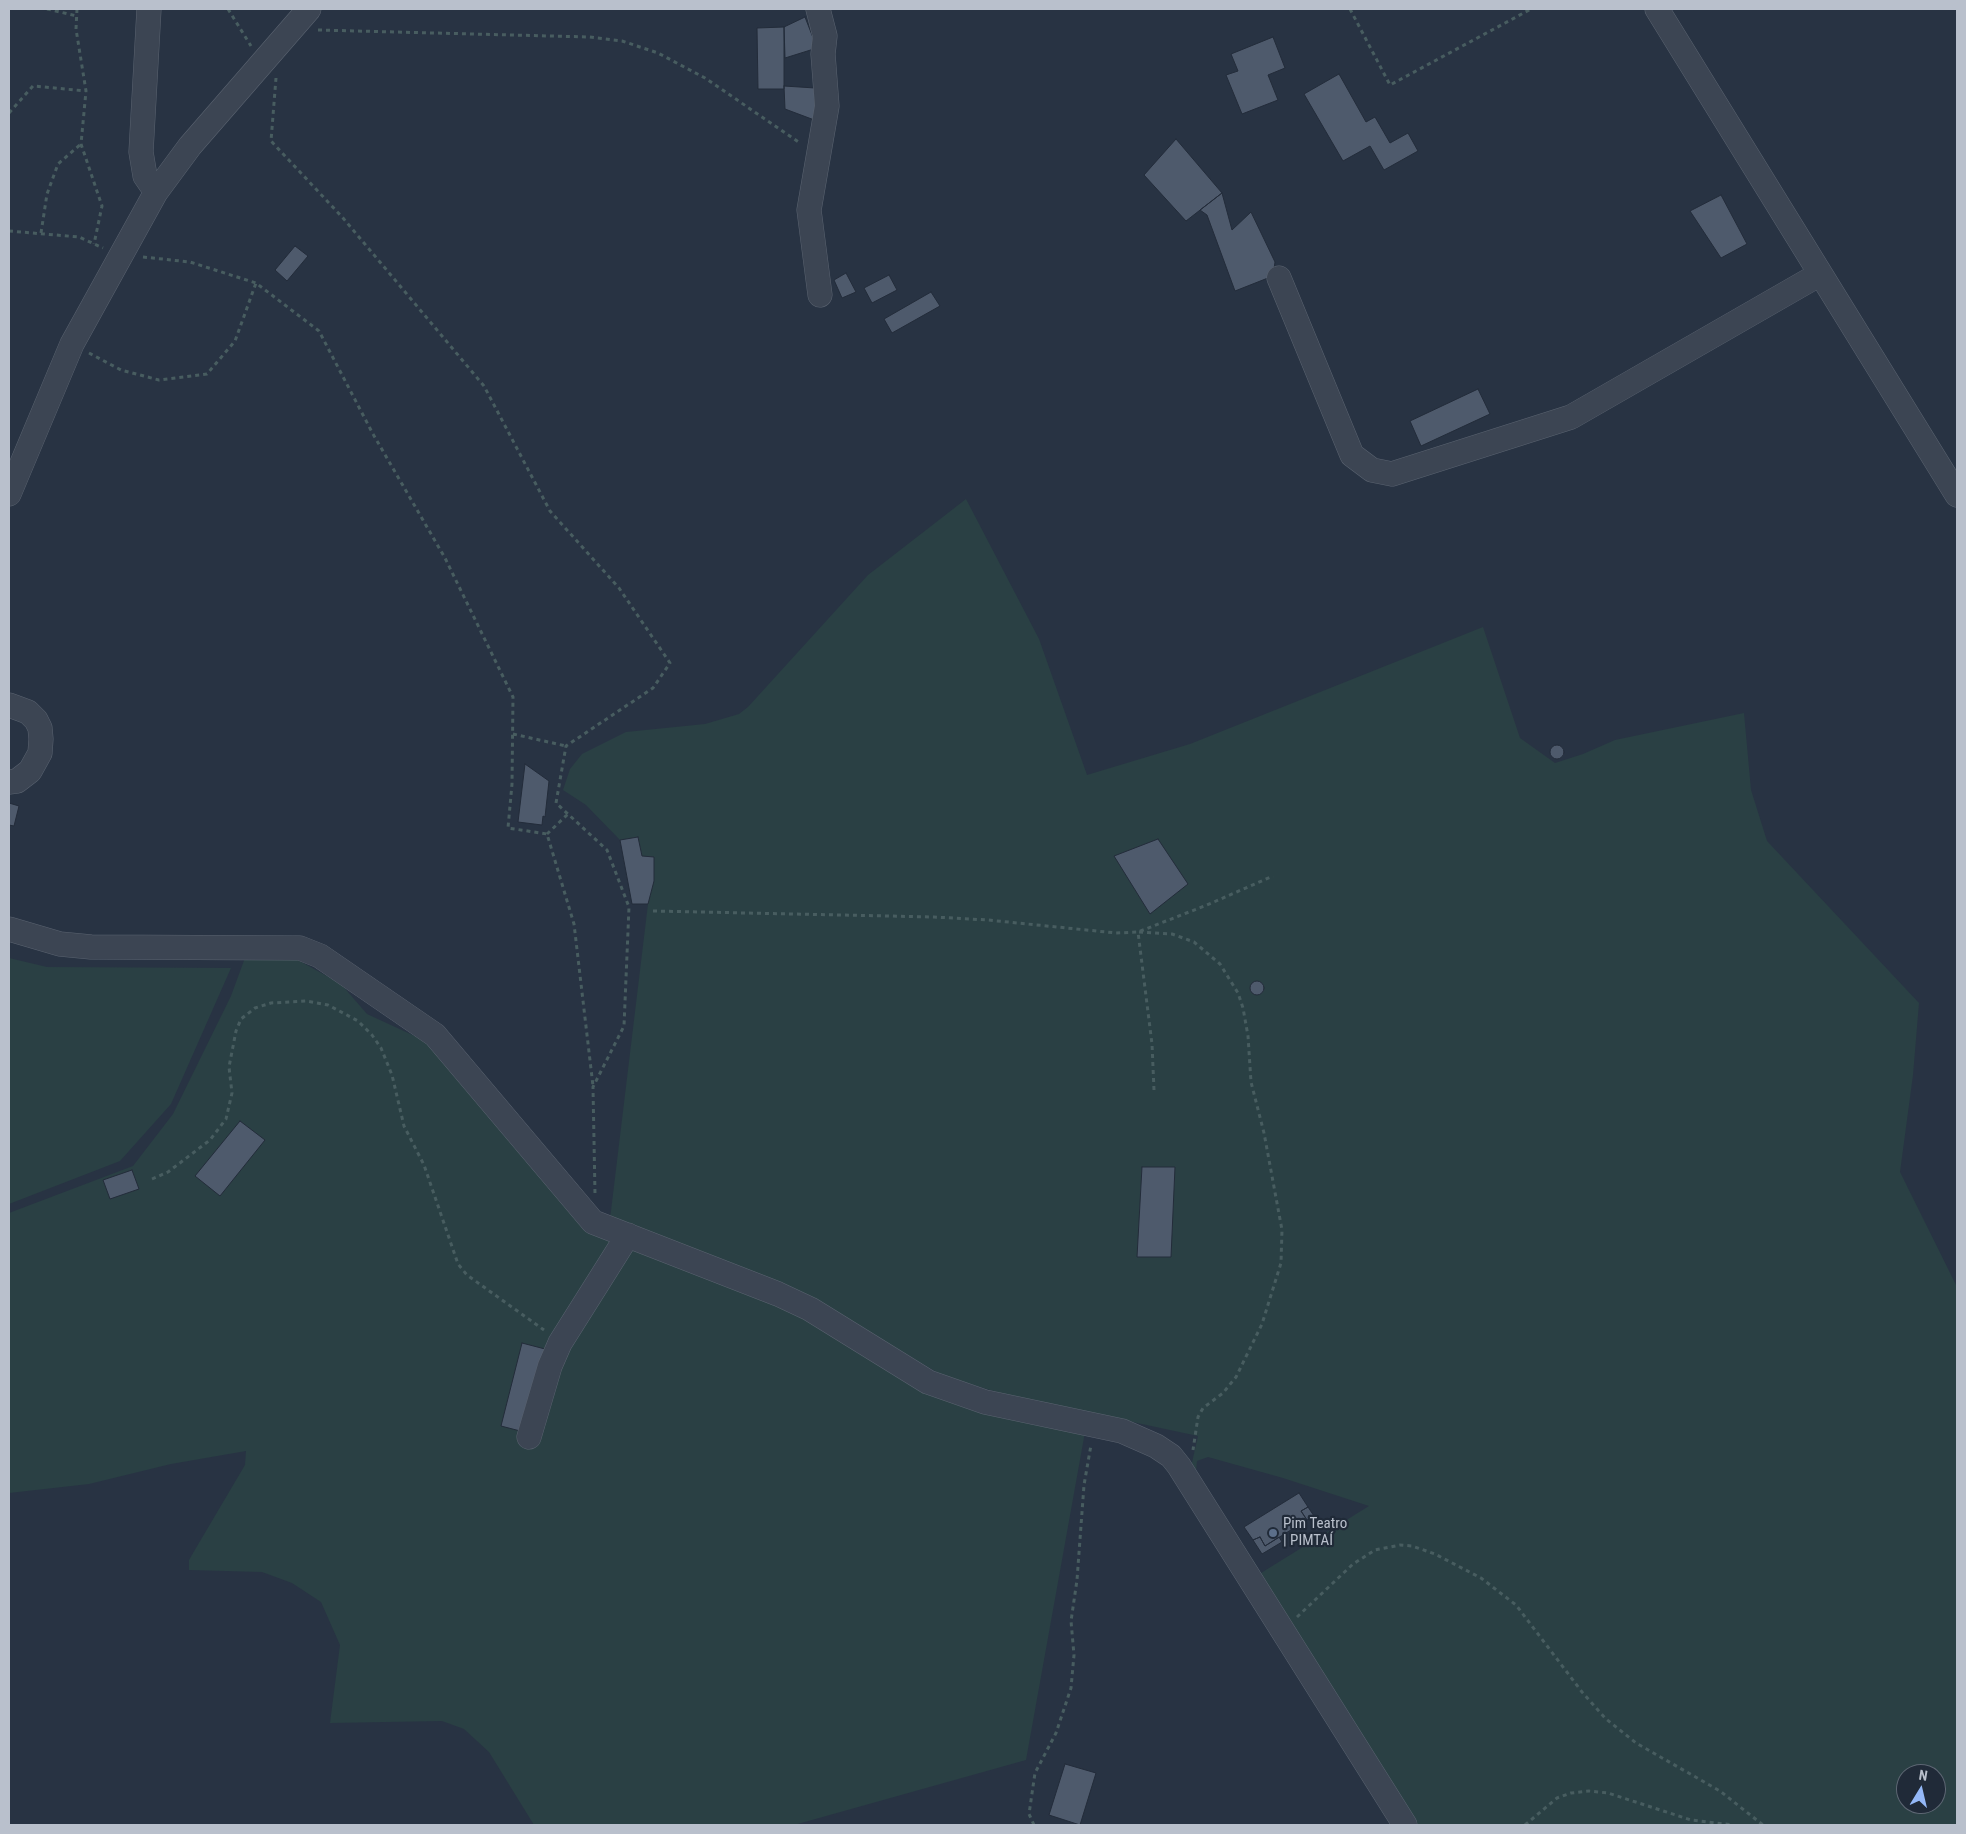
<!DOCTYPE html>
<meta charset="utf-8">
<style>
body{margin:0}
#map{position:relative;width:1966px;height:1834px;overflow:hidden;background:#283343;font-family:"Roboto Condensed",sans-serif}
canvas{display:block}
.frame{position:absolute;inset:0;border:10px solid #b9c0cc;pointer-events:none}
.north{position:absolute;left:1896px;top:1764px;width:50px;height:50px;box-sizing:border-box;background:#202a38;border:1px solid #5d6673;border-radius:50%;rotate:9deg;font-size:14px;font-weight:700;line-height:20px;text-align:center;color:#b9c0cc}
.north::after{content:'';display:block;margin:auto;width:18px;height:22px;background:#94b8f7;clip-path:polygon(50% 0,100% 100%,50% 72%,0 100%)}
</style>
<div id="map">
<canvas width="1966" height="1834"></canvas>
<div class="frame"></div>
<div class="north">N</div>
</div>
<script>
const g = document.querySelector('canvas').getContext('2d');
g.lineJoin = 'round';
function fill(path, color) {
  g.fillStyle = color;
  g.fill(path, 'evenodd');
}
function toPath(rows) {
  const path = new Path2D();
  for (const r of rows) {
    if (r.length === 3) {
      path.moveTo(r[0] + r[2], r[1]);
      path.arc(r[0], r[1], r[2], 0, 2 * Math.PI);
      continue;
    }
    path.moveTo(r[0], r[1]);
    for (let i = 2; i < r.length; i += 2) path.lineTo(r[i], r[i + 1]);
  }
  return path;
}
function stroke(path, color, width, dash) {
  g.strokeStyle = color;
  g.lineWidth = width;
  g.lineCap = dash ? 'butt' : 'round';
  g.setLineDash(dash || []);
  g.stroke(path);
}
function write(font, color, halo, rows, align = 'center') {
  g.font = font + ' "Roboto Condensed",sans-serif';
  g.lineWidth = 4.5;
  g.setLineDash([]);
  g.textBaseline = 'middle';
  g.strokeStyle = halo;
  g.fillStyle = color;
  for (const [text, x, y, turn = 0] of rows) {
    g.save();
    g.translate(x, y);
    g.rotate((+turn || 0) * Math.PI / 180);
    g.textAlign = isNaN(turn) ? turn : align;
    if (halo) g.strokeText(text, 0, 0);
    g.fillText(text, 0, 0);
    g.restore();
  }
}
fill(toPath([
 [966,499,1039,639,1087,775,1190,744,1483,627,1520,738,1555,763,1583,754,1615,740,1744,713,1751,790,1767,841,1919,1003,1913,1075,1900,1172,1957,1287,1957,1825,1415,1825,1191,1467,1198,1436,1011,1396,945,1377,873,1335,610,1219,648,904,632,904,620,840,586,805,563,790,570,769,582,754,626,732,705,724,739,714,748,707,868,575],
 [1208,1457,1283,1478,1369,1506,1261,1573,1196,1471,1197,1461],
 [1906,1774,1936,1774,1936,1804,1906,1804],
 [246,955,296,959,341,984,367,1014,432,1044,610,1238,609,1245,629,1247,654,1259,659,1256,736,1285,850,1341,1085,1432,1026,1760,794,1825,534,1825,489,1752,464,1729,442,1721,330,1723,340,1645,321,1602,292,1583,262,1572,189,1570,189,1560,196,1548,245,1465,246,1451,171,1464,89,1484,9,1493,9,1213,133,1166,173,1114,231,996],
 [9,958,47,967,231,968,171,1104,120,1161,9,1204]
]), '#2a4044');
const building = toPath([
 [805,17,817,48,785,58,784,27,805,17],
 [784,27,784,89,758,89,757,28,784,27],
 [1273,37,1285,68,1268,75,1278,100,1242,114,1226,75,1238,71,1231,54,1273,37],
 [1339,74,1366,122,1375,117,1390,143,1408,133,1418,151,1384,170,1370,146,1343,161,1304,94,1339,74],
 [784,86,815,88,817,121,785,109,784,86],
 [1176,139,1222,193,1186,221,1144,175,1176,139],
 [1222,193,1232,230,1251,212,1275,262,1273,276,1235,291,1207,215,1200,210,1222,193],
 [1721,195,1747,244,1721,258,1690,211,1721,195],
 [295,246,308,256,287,281,275,270,295,246],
 [846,273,856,292,842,298,834,280,846,273],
 [889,275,897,290,872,303,864,288,889,275],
 [931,292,940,306,892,333,884,319,931,292],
 [1478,389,1490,414,1421,446,1410,421,1478,389],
 [1557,752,7],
 [525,764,549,781,545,817,543,816,542,825,518,822,525,764],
 [9,803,19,806,14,826,9,825,9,803],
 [638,837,642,856,654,857,654,881,648,904,632,904,620,840,638,837],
 [1158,839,1188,884,1150,914,1114,856,1158,839],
 [1257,988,7],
 [240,1121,265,1140,220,1196,195,1176,240,1121],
 [1142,1167,1175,1167,1171,1257,1137,1257,1142,1167],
 [132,1170,139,1189,110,1199,103,1180,132,1170],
 [522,1343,545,1349,524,1432,501,1426,522,1343],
 [1299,1493,1308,1507,1301,1511,1307,1520,1265,1546,1260,1537,1253,1540,1244,1527,1299,1493],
 [1308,1507,1314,1516,1307,1520,1301,1511,1308,1507],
 [1260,1537,1265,1546,1279,1537,1282,1542,1262,1554,1253,1540,1260,1537],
 [1065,1764,1096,1773,1080,1825,1049,1815,1065,1764]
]);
fill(building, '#4e5a6c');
stroke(building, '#232c3a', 1);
const minor = toPath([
 [149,9,141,152,145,176,156,192],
 [818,9,825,36,823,54,827,106,809,210,820,295],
 [1657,9,1957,495],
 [1279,278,1352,455,1372,470,1392,474,1571,417,1820,274],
 [9,494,72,344,156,192,190,146,309,9],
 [9,705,28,712,36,720,40,728,41,739,40,753,30,771,17,781,9,782],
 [9,929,60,944,91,947,300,948,320,956,435,1035,593,1222,778,1294,810,1309,928,1382,985,1402,1122,1431,1156,1446,1171,1456,1179,1466,1405,1825],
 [529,1437,550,1366,560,1343,628,1235]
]);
stroke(minor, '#5a6370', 25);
stroke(toPath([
 [47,9,77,16],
 [77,9,76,29,86,91,81,144,102,206,94,244],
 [228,9,251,46],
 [1350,9,1390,85,1531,9],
 [318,30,589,37,622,41,658,53,705,78,800,143],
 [276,78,271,141,343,218,484,386,550,511,619,588,670,663,653,688,566,746,556,803,607,850,629,907,624,1026,593,1087,595,1194],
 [9,113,33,86,86,91],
 [9,231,79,237,103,248],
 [41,233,47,194,58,164,81,144],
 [143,257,190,262,256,283,319,331,373,434,445,558,513,697,512,784,508,828,547,834,574,924,593,1086],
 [89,353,121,370,159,380,207,374,235,341,256,283],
 [513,734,566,746],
 [547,834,568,814],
 [653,911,934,917,988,920,1116,933,1138,932,1207,905,1273,876],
 [1154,1090,1152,1044,1138,932,1172,934,1194,942,1220,964,1238,993,1243,1008,1248,1036,1251,1082,1264,1133,1282,1230,1281,1263,1262,1324,1236,1377,1223,1393,1203,1408,1198,1417,1193,1450],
 [152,1179,168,1172,210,1140,226,1119,232,1093,229,1067,236,1031,241,1019,255,1008,271,1003,306,1001,328,1005,358,1021,372,1035,381,1048,392,1075,404,1126,424,1165,458,1264,467,1275,544,1330],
 [1297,1617,1353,1564,1375,1550,1400,1545,1412,1546,1435,1554,1481,1578,1516,1605,1582,1692,1606,1719,1636,1743,1720,1791,1763,1825],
 [1034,1825,1029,1814,1035,1773,1056,1733,1071,1688,1074,1655,1071,1621,1077,1580,1084,1485,1091,1445],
 [1525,1825,1557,1798,1571,1793,1589,1791,1608,1793,1691,1820,1733,1825]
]), '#485d60', 3, [4, 4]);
stroke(minor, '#3c4553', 24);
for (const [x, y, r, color] of [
 [1273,1533,5,"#5c6f8a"]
]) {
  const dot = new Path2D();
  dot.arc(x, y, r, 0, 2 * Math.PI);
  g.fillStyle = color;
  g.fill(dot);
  stroke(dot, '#202a38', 2);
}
write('15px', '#b9c0cc', '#202a38', [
 ["Pim Teatro",1283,1524],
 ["| PIMTAÍ",1283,1541]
], 'left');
</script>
